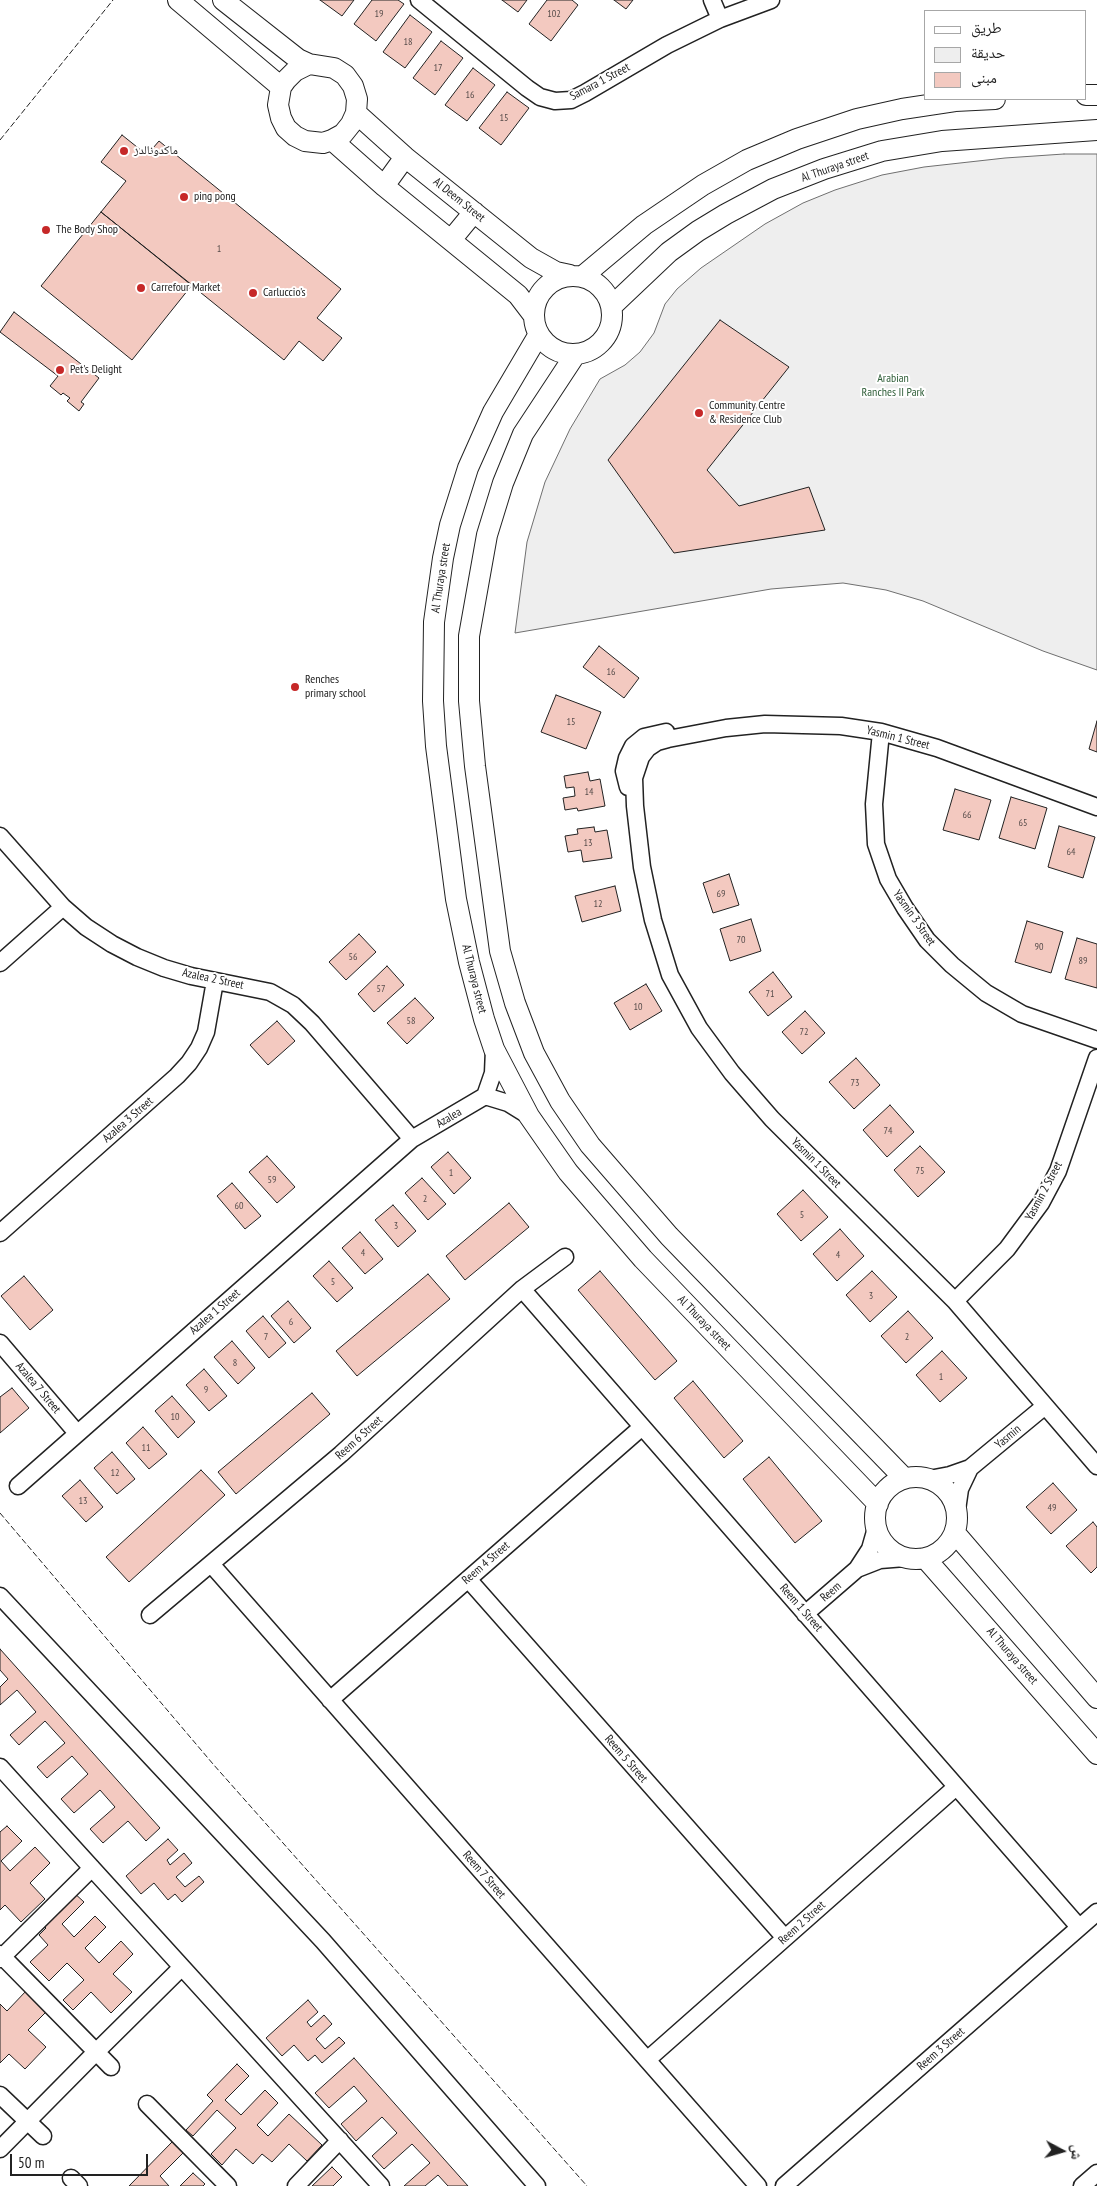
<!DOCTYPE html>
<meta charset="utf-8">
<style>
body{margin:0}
#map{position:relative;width:1097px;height:2186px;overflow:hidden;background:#fff;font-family:"PT Sans Narrow","Noto Naskh Arabic",sans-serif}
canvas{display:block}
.legend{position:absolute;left:924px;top:10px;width:162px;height:90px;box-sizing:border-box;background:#fff;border:1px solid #a7a7a7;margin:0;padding:6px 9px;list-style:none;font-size:15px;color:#222}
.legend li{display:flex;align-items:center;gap:10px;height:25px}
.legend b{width:25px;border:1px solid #a7a7a7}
.north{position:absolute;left:1037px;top:2126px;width:50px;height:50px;-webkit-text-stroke:4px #fff;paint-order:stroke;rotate:96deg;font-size:14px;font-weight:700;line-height:20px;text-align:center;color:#222}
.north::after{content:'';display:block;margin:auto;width:18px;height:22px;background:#222;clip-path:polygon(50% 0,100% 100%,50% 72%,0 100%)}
.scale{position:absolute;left:10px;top:2154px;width:138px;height:22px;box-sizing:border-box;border:2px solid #222;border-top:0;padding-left:6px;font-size:15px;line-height:18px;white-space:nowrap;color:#222;-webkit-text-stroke:4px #fff;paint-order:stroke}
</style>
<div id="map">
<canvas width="1097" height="2186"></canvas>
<ul class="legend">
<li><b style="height:6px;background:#fff"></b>طريق</li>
<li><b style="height:14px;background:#eee"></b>حديقة</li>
<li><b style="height:14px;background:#f3c9c0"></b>مبنى</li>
</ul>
<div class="north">ش</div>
<div class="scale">50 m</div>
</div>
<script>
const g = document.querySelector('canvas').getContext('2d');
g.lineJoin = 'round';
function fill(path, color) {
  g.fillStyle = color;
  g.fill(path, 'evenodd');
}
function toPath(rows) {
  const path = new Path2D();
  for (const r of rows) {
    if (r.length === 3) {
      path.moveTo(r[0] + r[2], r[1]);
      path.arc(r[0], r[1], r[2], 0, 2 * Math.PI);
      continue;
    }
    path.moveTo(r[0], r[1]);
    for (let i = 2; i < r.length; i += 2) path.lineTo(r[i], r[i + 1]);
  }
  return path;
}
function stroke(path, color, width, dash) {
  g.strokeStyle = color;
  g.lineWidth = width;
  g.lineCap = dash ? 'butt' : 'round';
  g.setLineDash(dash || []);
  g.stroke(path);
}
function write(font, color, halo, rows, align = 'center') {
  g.font = font + ' "PT Sans Narrow","Noto Naskh Arabic",sans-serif';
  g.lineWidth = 4;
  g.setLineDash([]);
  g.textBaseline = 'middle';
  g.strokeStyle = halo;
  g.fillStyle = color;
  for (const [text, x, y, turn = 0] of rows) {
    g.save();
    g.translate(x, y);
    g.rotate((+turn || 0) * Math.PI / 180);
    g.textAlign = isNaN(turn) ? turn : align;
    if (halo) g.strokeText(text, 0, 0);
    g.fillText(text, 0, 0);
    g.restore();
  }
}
const green = toPath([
 [1064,154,1097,154,1097,670,1043,651,923,601,886,590,843,583,771,589,515,633,527,542,545,482,570,429,600,379,625,365,640,352,654,333,665,304,677,289,701,268,765,224,803,203,835,190,882,175,924,167,1005,158,1064,154]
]);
fill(green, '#eee');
stroke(green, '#6f6f6f', 1);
const building = toPath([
 [320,0,354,0,342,16,320,0],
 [372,0,398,0,404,4,376,41,354,24,372,0],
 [502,0,527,0,518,12,502,0],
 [547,0,572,0,578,5,551,41,529,24,547,0],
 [614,0,633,0,626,9,614,0],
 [410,15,432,32,405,68,383,52,410,15],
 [441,41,463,58,435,95,413,78,441,41],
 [473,68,495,85,467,121,445,105,473,68],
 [507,92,529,108,501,145,479,128,507,92],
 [122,135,147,155,159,141,341,289,317,318,342,338,323,361,299,341,284,360,101,212,126,181,101,162,122,135],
 [101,212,192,285,132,360,41,286,101,212],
 [14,312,99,378,81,402,84,404,79,411,67,401,70,398,63,393,61,395,50,386,58,376,0,332,14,312],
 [720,320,789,367,707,470,739,506,809,487,825,530,674,553,608,460,720,320],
 [599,646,639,678,624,698,583,667,599,646],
 [556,695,601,712,586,749,541,732,556,695],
 [1097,721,1097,752,1089,749,1097,721],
 [588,772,590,781,600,779,605,806,578,811,577,808,565,810,563,798,575,796,574,787,566,788,564,776,588,772],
 [955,789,991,800,979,840,943,830,955,789],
 [1011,797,1047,808,1035,849,999,838,1011,797],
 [1059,826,1095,837,1083,878,1048,867,1059,826],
 [594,827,595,832,607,830,612,858,583,862,581,850,568,852,565,836,578,834,577,829,594,827],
 [729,874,739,905,713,913,703,883,729,874],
 [615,886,621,911,582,922,575,896,615,886],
 [751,919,761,951,730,961,720,929,751,919],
 [1027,921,1063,932,1051,973,1015,962,1027,921],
 [359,934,376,952,346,980,329,962,359,934],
 [1077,938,1097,944,1097,988,1065,979,1077,938],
 [387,966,404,985,374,1012,358,994,387,966],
 [773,972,792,997,768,1016,749,992,773,972],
 [646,984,662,1011,630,1030,614,1003,646,984],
 [415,998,434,1018,407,1044,387,1023,415,998],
 [805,1011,825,1033,802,1054,782,1032,805,1011],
 [277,1021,295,1041,268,1065,250,1045,277,1021],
 [856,1058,880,1085,854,1109,829,1082,856,1058],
 [890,1105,914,1132,887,1157,863,1130,890,1105],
 [920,1146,945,1172,918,1197,894,1170,920,1146],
 [448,1152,471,1178,454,1194,431,1167,448,1152],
 [267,1156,295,1187,277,1203,249,1172,267,1156],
 [422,1178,446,1204,428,1220,405,1193,422,1178],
 [232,1183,261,1216,245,1229,217,1196,232,1183],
 [803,1190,828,1217,801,1241,777,1214,803,1190],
 [509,1203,529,1227,465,1280,446,1256,509,1203],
 [393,1205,416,1231,398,1247,375,1220,393,1205],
 [840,1229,864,1256,837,1281,813,1254,840,1229],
 [360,1232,383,1259,365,1274,342,1248,360,1232],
 [329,1261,353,1288,337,1302,313,1276,329,1261],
 [600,1271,677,1361,655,1380,578,1290,600,1271],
 [872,1271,897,1297,870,1322,846,1295,872,1271],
 [428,1274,450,1299,357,1376,336,1351,428,1274],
 [24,1276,53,1310,30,1330,1,1296,24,1276],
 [288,1301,311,1328,294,1343,271,1316,288,1301],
 [908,1311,933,1338,906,1363,881,1336,908,1311],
 [263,1316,286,1343,269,1358,246,1331,263,1316],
 [232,1341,255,1368,238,1384,214,1357,232,1341],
 [942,1351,967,1378,940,1402,916,1375,942,1351],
 [204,1369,227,1396,209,1411,186,1385,204,1369],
 [693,1381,743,1441,724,1458,674,1398,693,1381],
 [12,1388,29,1408,0,1433,0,1397,12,1388],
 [312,1393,330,1414,236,1494,218,1472,312,1393],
 [172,1396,195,1422,178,1438,155,1411,172,1396],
 [143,1427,167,1454,149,1469,126,1443,143,1427],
 [112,1452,135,1479,117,1494,94,1468,112,1452],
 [769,1457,822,1521,795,1543,743,1479,769,1457],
 [201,1470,225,1495,129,1582,106,1557,201,1470],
 [80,1480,103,1507,86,1522,62,1496,80,1480],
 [1053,1483,1077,1510,1051,1534,1026,1507,1053,1483],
 [1093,1522,1097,1527,1097,1567,1091,1573,1066,1546,1093,1522],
 [0,1649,160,1828,146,1841,128,1821,103,1843,90,1829,115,1807,100,1790,74,1813,61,1799,88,1774,72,1756,47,1778,37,1767,65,1743,45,1721,19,1745,10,1735,36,1712,17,1690,0,1705,0,1687,8,1679,0,1670,0,1649],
 [7,1826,22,1841,1,1861,10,1871,35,1847,50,1863,30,1883,45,1899,21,1922,5,1905,0,1910,0,1832,7,1826],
 [168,1839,178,1850,167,1860,170,1865,184,1853,192,1863,176,1877,185,1887,199,1876,204,1882,182,1902,175,1894,168,1900,154,1883,141,1894,126,1876,168,1839],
 [72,1891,84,1902,62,1924,74,1937,95,1916,106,1927,85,1948,99,1963,121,1941,133,1954,113,1974,132,1992,111,2013,91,1992,73,2010,63,2000,84,1980,67,1963,49,1981,30,1962,48,1945,39,1935,46,1928,41,1923,72,1891],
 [27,1990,48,2010,28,2030,46,2047,25,2069,9,2054,0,2063,0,2004,7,2011,27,1990],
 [308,2000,318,2012,307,2022,311,2027,324,2015,332,2024,316,2039,325,2049,339,2037,345,2043,322,2063,315,2055,308,2061,294,2045,282,2056,266,2038,308,2000],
 [354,2058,468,2186,448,2186,438,2175,425,2186,404,2186,430,2163,412,2144,384,2169,372,2156,397,2133,382,2117,356,2141,341,2124,367,2101,354,2086,329,2108,315,2093,354,2058],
 [237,2064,249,2076,225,2100,241,2115,265,2090,278,2103,257,2125,268,2136,289,2114,322,2145,307,2161,289,2144,272,2162,262,2154,253,2164,236,2149,222,2165,211,2154,236,2128,217,2110,193,2136,186,2130,213,2101,207,2095,237,2064],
 [172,2142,183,2153,160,2176,169,2186,129,2186,172,2142],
 [332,2167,342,2177,333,2186,312,2186,332,2167],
 [193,2173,205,2184,203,2186,180,2186,193,2173]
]);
fill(building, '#f3c9c0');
stroke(building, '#222', 1);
const minor = toPath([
 [419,0,527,88,540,97,555,101,571,100,585,93,667,45,720,19,771,0],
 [712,0,720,19],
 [881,732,874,804,876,844,888,879,905,908,927,940,952,965,986,993,1022,1014,1097,1040],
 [628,787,624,771,627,758,633,746,644,737,666,732],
 [1097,807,937,748,881,732,841,726,765,724,726,728,668,739,657,742,648,748,641,757,634,778,635,806,642,867,653,920,670,975,699,1028,732,1073,772,1119,955,1301,1097,1466],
 [0,836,63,907,86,927,112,944,137,957,164,968,191,976,270,992,293,1005,312,1023,412,1139],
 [0,963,63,907],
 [485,1096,508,1103,529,1116],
 [0,1233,177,1076,189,1063,199,1048,206,1032,215,981],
 [522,1289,1079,1927],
 [955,1301,1007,1249,1041,1203,1058,1171,1097,1058],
 [0,1343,77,1433],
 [929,1479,950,1475,970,1468,1045,1406],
 [18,1486,412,1139,485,1096,493,1073,494,1049],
 [957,1510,960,1489,970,1468],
 [211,1564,758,2186],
 [857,1569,880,1560,905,1558],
 [468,1579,785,1938],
 [0,1596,323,1941,537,2186],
 [805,1614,857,1569,870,1549,876,1528],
 [150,1615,341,1454,522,1289,565,1257],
 [330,1700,642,1427],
 [0,1767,381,2186],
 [0,1954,111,2067],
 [0,1959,92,1868],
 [647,2060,956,1787],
 [0,2095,43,2136],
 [147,2104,228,2186],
 [0,2149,96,2052,182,1967],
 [71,2178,79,2186],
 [296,2186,340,2140],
 [784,2186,1097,1912],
 [1082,2186,1097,2173]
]);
const tertiary = toPath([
 [178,0,281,87],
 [223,0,298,59,309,64],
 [309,64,334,68,345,75,353,86,357,99,356,113,351,124,343,134,332,140,323,143,305,141,295,136,286,128,281,118,278,105,281,87,286,80,295,71,309,64],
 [1086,95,1097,95],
 [356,113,405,157,531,258,556,272,570,275],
 [332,140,384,186,518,295,534,316],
 [384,186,405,157],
 [451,240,474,212],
 [573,315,39],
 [583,276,644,225,703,185,747,160,797,139,857,119,902,109,955,101,995,99],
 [612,306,669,252,698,231,726,214,773,189,824,169,882,151,942,141,1097,130],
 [539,334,493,412,468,468,450,525,443,558,434,622,433,701,436,746,456,899,469,962,484,1019,494,1049,529,1116,568,1172,643,1259,878,1504],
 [575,355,523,434,503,483,487,535,469,636,469,701,475,766,500,951,515,1003,534,1053,560,1101,590,1145,669,1236,904,1478],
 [916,1518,41],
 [955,1533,1097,1698],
 [925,1558,1097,1754]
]);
stroke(minor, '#222', 19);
stroke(tertiary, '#222', 22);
stroke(minor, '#fff', 16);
stroke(tertiary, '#fff', 20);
stroke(toPath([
 [0,140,113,0],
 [0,1513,213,1764,587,2186]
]), '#222', 1, [6, 2.5]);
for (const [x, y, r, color] of [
 [124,151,5,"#c62828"],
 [184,197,5,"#c62828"],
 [46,230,5,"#c62828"],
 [141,288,5,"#c62828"],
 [253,293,5,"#c62828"],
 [60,370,5,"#c62828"],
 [699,413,5,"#c62828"],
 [295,687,5,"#c62828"]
]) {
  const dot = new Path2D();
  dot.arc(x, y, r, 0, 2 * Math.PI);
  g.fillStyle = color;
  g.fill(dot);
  stroke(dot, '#fff', 2);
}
write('10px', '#564c4a', null, [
 ["19",379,14],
 ["102",554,14],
 ["18",408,42],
 ["17",438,68],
 ["16",470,95],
 ["15",504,118],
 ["1",219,249],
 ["16",611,672],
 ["15",571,722],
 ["14",589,792],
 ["66",967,815],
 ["65",1023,823],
 ["13",588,843],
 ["64",1071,852],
 ["69",721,894],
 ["12",598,904],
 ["70",741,940],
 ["90",1039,947],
 ["56",353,957],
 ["89",1083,961],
 ["57",381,989],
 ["71",770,994],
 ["10",638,1007],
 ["58",411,1021],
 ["72",804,1032],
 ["73",855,1083],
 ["74",888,1131],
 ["75",920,1171],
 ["1",451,1173],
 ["59",272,1180],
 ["2",425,1199],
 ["60",239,1206],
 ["5",802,1215],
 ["3",396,1226],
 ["4",363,1253],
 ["4",838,1255],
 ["5",333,1282],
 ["3",871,1296],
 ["6",291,1322],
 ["7",266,1337],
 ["2",907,1337],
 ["8",235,1363],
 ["1",941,1377],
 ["9",206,1390],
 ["10",175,1417],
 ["11",146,1448],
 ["12",115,1473],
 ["13",83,1501],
 ["49",1052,1508]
]);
write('12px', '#222', '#fff', [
 ["Samara 1 Street",600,82,-28],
 ["Al Thuraya street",835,167,-19],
 ["Al Deem Street",459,200,39],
 ["Al Thuraya street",441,578,-81],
 ["Yasmin 1 Street",898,738,14],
 ["Yasmin 3 Street",914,918,55],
 ["Azalea 2 Street",213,979,12],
 ["Al Thuraya street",474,979,76],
 ["Azalea",449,1118,-31],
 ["Azalea 3 Street",128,1120,-41],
 ["Yasmin 1 Street",816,1163,45],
 ["Yasmin 2 Street",1044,1191,-62],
 ["Azalea 1 Street",215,1312,-41],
 ["Al Thuraya street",704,1323,46],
 ["Azalea 7 Street",38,1388,50],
 ["Yasmin",1008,1437,-40],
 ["Reem 6 Street",359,1438,-42],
 ["Reem 4 Street",486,1563,-41],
 ["Reem",831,1592,-41],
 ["Reem 1 Street",801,1608,49],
 ["Al Thuraya street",1012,1656,49],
 ["Reem 5 Street",626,1759,49],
 ["Reem 7 Street",484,1875,49],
 ["Reem 2 Street",802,1923,-42],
 ["Reem 3 Street",941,2049,-41]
]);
write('12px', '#222', '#fff', [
 ["ماكدونالدز",134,151],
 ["ping pong",194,197],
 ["The Body Shop",56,230],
 ["Carrefour Market",151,288],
 ["Carluccio's",263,293],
 ["Pet's Delight",70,370],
 ["Community Centre",709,406],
 ["& Residence Club",709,420],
 ["Renches",305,680],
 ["primary school",305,694]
], 'left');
write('12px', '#2f5e38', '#fff', [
 ["Arabian",893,379],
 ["Ranches II Park",893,393]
]);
</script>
